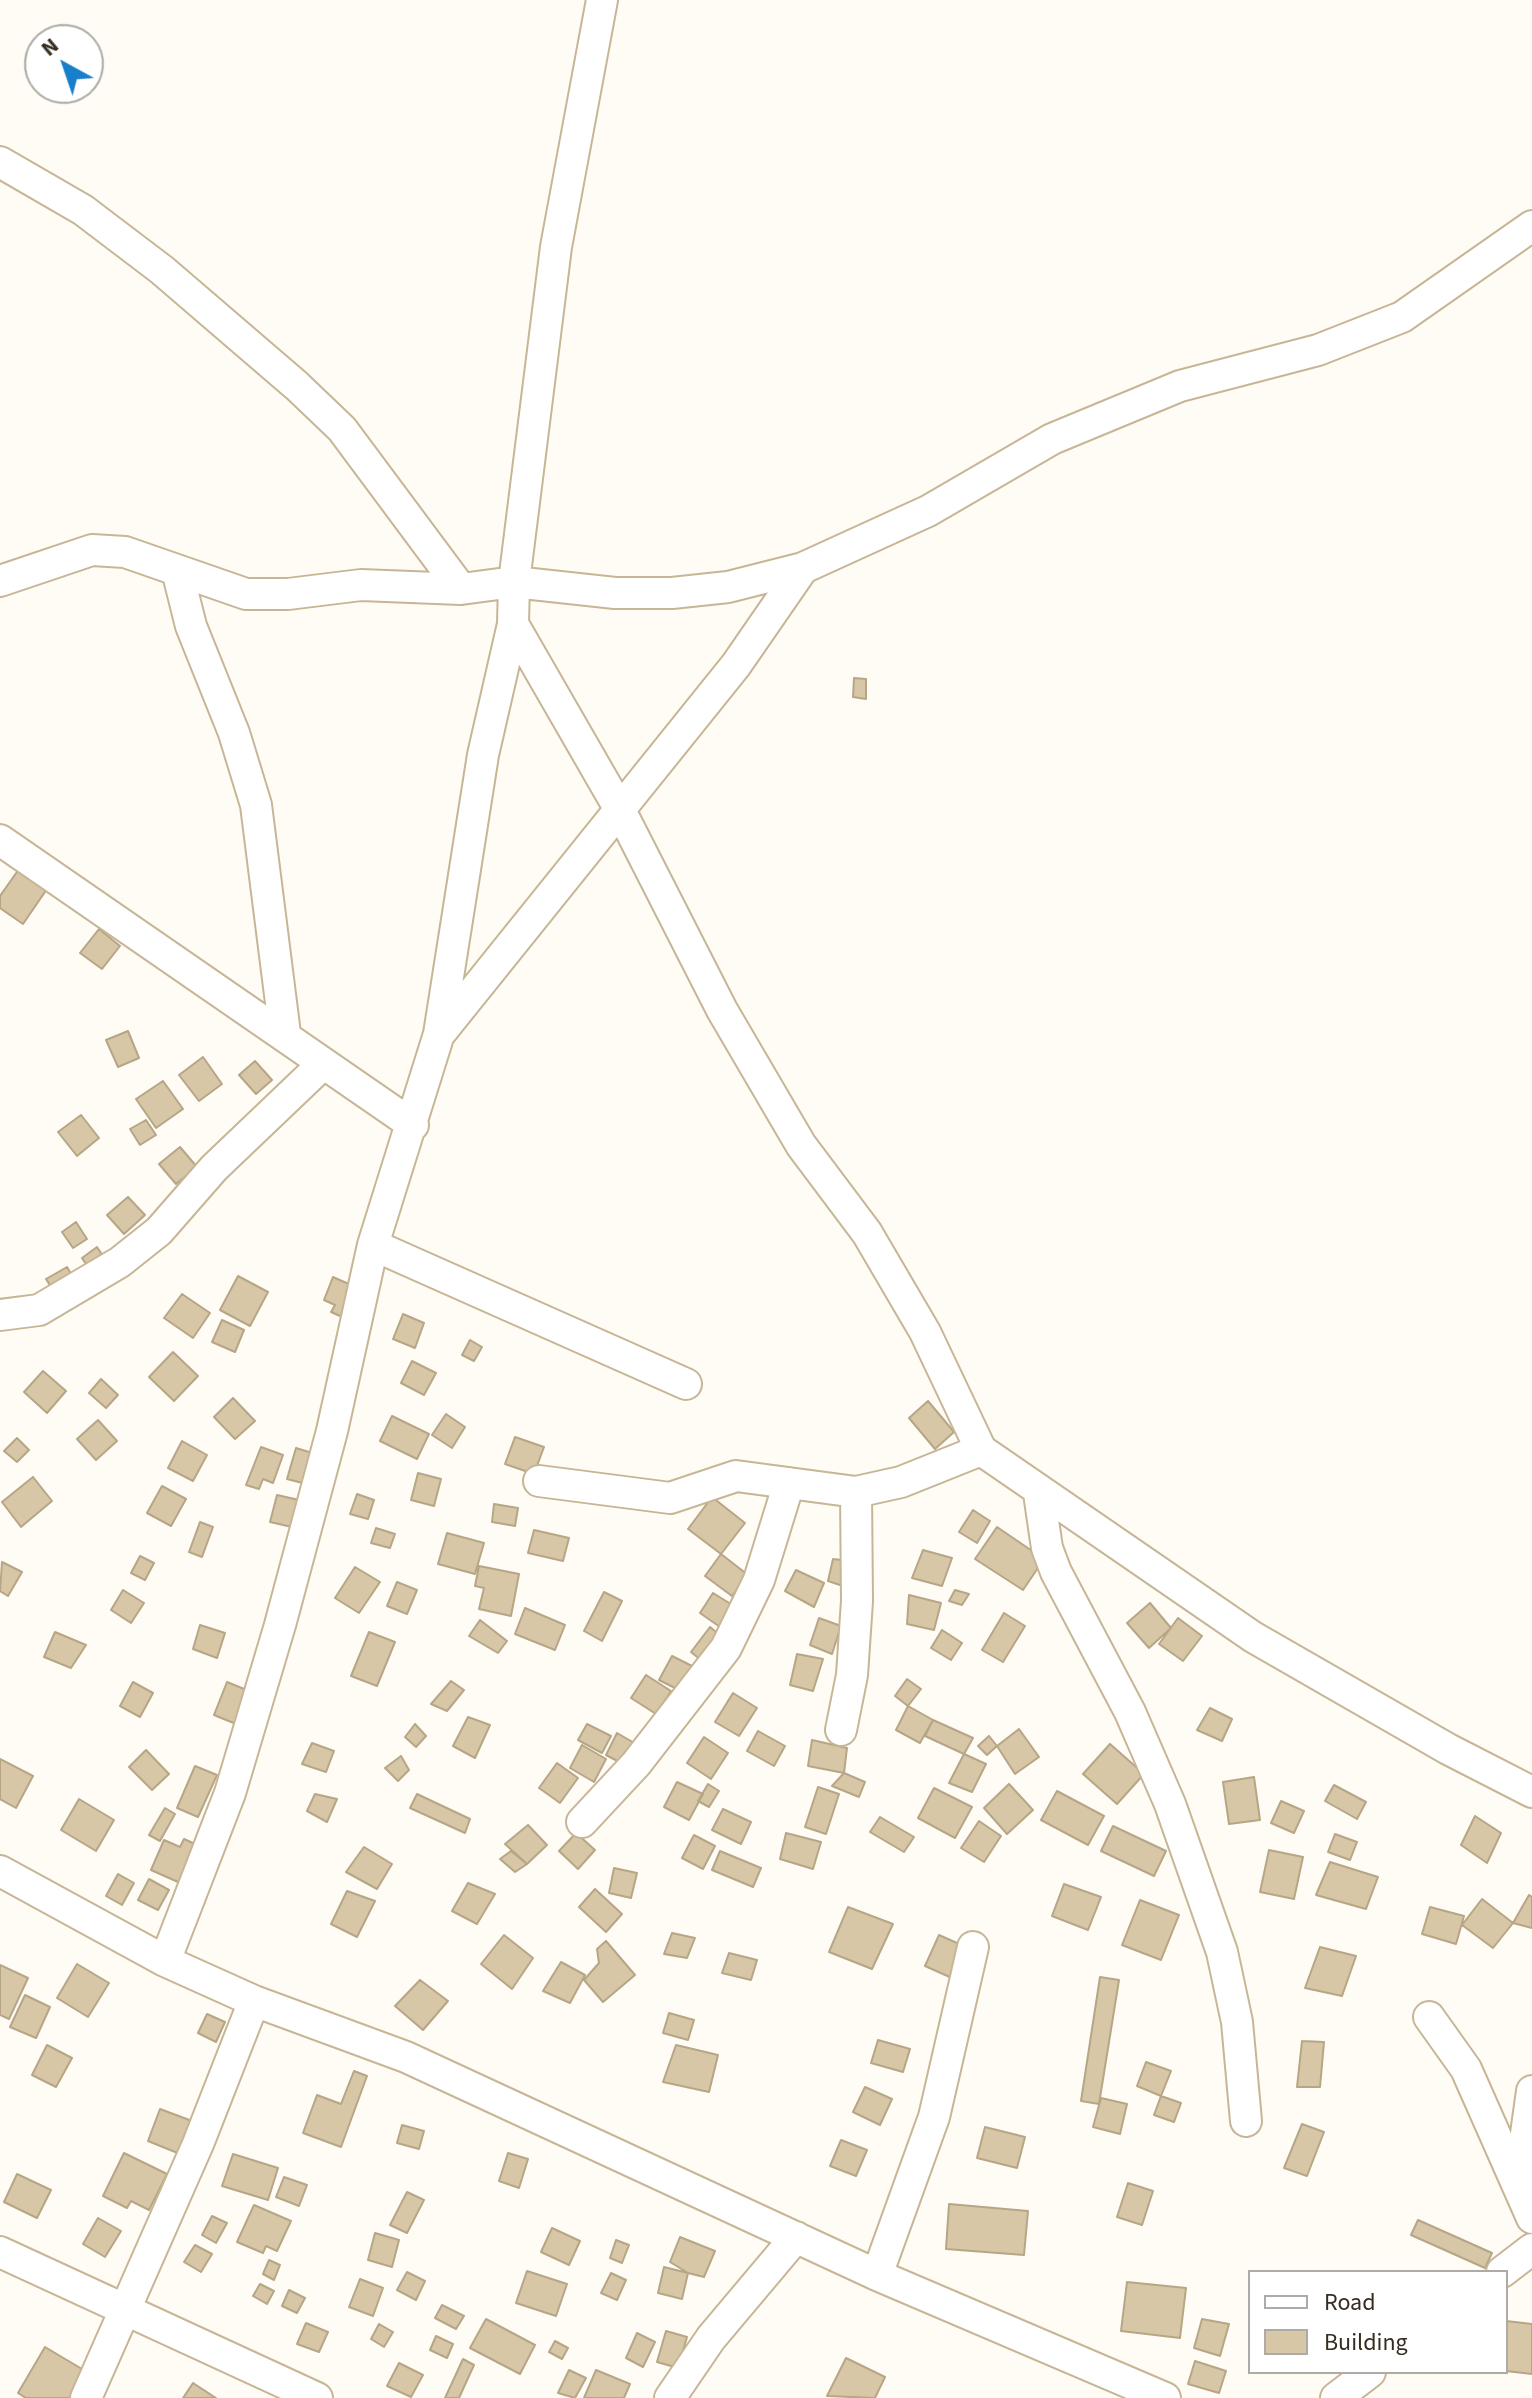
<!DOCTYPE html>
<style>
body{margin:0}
#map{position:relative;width:1532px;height:2398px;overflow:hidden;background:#fffbf5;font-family:"Source Sans 3",sans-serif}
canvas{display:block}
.legend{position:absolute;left:1248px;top:2270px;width:260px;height:104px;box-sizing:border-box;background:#fff;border:2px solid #aeaba6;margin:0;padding:10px 14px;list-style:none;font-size:24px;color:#342d20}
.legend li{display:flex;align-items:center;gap:16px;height:40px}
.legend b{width:40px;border:2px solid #aeaba6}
.north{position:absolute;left:24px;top:24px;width:80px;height:80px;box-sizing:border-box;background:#fff;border:2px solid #aeaba6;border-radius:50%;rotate:320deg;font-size:22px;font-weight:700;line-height:32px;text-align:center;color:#342d20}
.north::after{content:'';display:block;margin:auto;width:28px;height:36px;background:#187fca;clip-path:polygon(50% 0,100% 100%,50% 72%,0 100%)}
</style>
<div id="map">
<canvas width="1532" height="2398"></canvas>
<ul class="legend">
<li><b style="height:10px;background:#fff"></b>Road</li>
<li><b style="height:22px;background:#d8c7a7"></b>Building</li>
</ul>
<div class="north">N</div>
</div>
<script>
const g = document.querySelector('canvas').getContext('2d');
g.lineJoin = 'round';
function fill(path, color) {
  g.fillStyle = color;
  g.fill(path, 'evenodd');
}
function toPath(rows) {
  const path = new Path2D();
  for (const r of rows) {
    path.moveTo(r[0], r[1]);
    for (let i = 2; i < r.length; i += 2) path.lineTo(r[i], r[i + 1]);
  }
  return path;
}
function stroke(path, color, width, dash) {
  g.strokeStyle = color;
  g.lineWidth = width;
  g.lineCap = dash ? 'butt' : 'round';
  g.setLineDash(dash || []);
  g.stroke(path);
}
const building = toPath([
 [854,678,866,679,866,699,853,697,854,678],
 [19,869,47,889,23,924,0,908,0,896,19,869],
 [99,929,120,946,102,969,80,953,99,929],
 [128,1031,139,1058,118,1067,106,1040,128,1031],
 [203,1057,222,1084,199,1101,179,1075,203,1057],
 [255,1061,272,1080,256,1094,239,1075,255,1061],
 [163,1081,183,1109,156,1128,136,1099,163,1081],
 [81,1115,99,1138,77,1156,58,1132,81,1115],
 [146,1120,156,1135,140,1145,130,1129,146,1120],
 [180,1147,197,1167,176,1184,159,1164,180,1147],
 [128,1197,145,1215,124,1234,107,1215,128,1197],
 [76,1222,87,1239,73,1248,62,1232,76,1222],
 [97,1247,109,1265,94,1276,82,1258,97,1247],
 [67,1267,78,1286,58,1298,46,1279,67,1267],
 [238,1276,268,1292,250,1326,220,1310,238,1276],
 [333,1277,360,1289,347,1319,331,1312,335,1305,324,1300,333,1277],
 [182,1294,210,1313,193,1338,164,1318,182,1294],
 [403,1314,424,1323,415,1348,393,1339,403,1314],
 [222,1320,244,1330,235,1352,212,1342,222,1320],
 [470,1340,482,1347,474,1361,462,1355,470,1340],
 [173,1352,198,1376,174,1401,149,1377,173,1352],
 [412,1361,436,1373,424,1395,401,1383,412,1361],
 [43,1371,66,1391,47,1413,24,1392,43,1371],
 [101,1379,118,1395,106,1408,89,1393,101,1379],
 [233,1398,255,1421,235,1439,214,1417,233,1398],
 [928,1401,954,1432,935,1449,909,1418,928,1401],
 [446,1414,465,1427,452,1448,432,1435,446,1414],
 [392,1416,429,1434,417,1459,380,1441,392,1416],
 [98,1420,117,1441,96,1460,77,1439,98,1420],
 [515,1437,544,1447,534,1474,505,1464,515,1437],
 [17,1438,29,1450,17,1462,4,1451,17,1438],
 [182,1441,207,1455,193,1481,168,1468,182,1441],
 [261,1447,283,1455,273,1483,263,1479,259,1489,246,1485,261,1447],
 [296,1448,322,1456,314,1486,287,1479,296,1448],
 [418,1473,441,1479,434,1506,411,1500,418,1473],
 [33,1477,52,1501,21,1527,2,1502,33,1477],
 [162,1486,186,1499,171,1526,147,1513,162,1486],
 [357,1494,374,1500,368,1519,350,1514,357,1494],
 [277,1495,299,1500,292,1527,270,1522,277,1495],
 [712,1497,745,1523,721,1554,688,1529,712,1497],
 [494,1504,518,1508,515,1526,492,1522,494,1504],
 [973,1510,990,1521,977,1543,959,1532,973,1510],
 [200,1522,213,1527,202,1557,189,1552,200,1522],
 [997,1527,1044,1559,1023,1590,975,1559,997,1527],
 [376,1528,395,1534,390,1548,371,1543,376,1528],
 [534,1530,569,1538,563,1561,528,1553,534,1530],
 [447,1533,484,1543,475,1574,438,1564,447,1533],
 [923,1550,952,1558,942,1586,912,1578,923,1550],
 [721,1554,748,1575,732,1596,705,1576,721,1554],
 [140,1556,154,1563,145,1580,131,1573,140,1556],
 [833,1559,850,1561,846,1587,828,1581,833,1559],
 [2,1562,22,1572,8,1596,0,1591,2,1562],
 [479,1566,519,1574,511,1616,479,1609,484,1588,475,1586,479,1566],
 [355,1567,380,1582,359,1613,335,1598,355,1567],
 [796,1570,824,1583,814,1607,785,1591,796,1570],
 [397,1582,417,1590,407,1614,387,1606,397,1582],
 [123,1590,144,1603,131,1623,111,1610,123,1590],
 [955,1590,969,1594,962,1605,949,1601,955,1590],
 [604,1592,622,1601,602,1641,584,1631,604,1592],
 [713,1593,734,1606,720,1627,700,1613,713,1593],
 [909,1595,941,1603,934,1630,907,1624,909,1595],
 [1150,1603,1171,1628,1149,1648,1127,1623,1150,1603],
 [525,1608,565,1625,555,1650,515,1634,525,1608],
 [1004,1613,1025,1626,1003,1662,982,1650,1004,1613],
 [819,1618,841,1626,832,1654,810,1645,819,1618],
 [1178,1618,1202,1636,1183,1661,1159,1644,1178,1618],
 [480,1620,507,1641,498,1653,469,1636,480,1620],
 [200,1625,225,1633,217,1658,193,1649,200,1625],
 [710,1627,726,1640,707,1665,691,1652,710,1627],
 [942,1630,962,1643,951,1660,931,1648,942,1630],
 [55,1632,86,1645,71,1668,44,1657,55,1632],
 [369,1632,395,1642,377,1686,351,1676,369,1632],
 [797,1654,823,1659,813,1691,790,1685,797,1654],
 [672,1656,692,1666,679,1690,659,1680,672,1656],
 [646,1675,671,1691,656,1714,631,1698,646,1675],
 [907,1679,921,1689,908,1706,895,1696,907,1679],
 [451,1681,464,1690,447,1711,431,1704,451,1681],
 [133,1682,153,1693,140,1717,120,1706,133,1682],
 [227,1682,249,1691,236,1724,214,1715,227,1682],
 [733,1693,757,1708,739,1736,715,1722,733,1693],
 [908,1706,933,1720,920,1743,896,1730,908,1706],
 [1210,1708,1232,1719,1222,1741,1197,1730,1210,1708],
 [468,1717,490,1725,475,1758,453,1746,468,1717],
 [933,1720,973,1738,964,1754,925,1736,933,1720],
 [415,1724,426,1736,416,1747,405,1737,415,1724],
 [587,1724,611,1736,602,1753,578,1740,587,1724],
 [1019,1729,1039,1757,1015,1774,997,1746,1019,1729],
 [758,1731,785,1746,774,1766,747,1751,758,1731],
 [617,1733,636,1744,625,1765,606,1755,617,1733],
 [989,1736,997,1746,987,1755,978,1746,989,1736],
 [704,1737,728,1753,711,1779,687,1763,704,1737],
 [812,1740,847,1748,844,1773,808,1766,812,1740],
 [312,1743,334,1751,326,1772,302,1764,312,1743],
 [1110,1744,1144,1774,1117,1804,1083,1774,1110,1744],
 [582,1745,606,1759,594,1782,570,1768,582,1745],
 [146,1750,169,1774,152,1790,129,1767,146,1750],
 [964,1754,986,1764,972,1792,949,1783,964,1754],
 [401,1756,409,1770,398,1781,385,1768,401,1756],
 [0,1759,33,1776,16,1808,0,1799,0,1759],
 [557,1763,578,1778,560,1803,539,1788,557,1763],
 [195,1766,217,1775,198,1817,177,1808,195,1766],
 [844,1773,865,1782,859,1797,832,1786,844,1773],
 [1254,1777,1260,1820,1229,1824,1223,1782,1254,1777],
 [677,1782,703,1794,689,1820,664,1807,677,1782],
 [708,1784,719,1791,709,1807,698,1801,708,1784],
 [1009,1784,1033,1810,1007,1834,984,1808,1009,1784],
 [1334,1785,1366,1802,1357,1819,1325,1801,1334,1785],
 [818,1787,839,1794,826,1834,805,1827,818,1787],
 [934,1788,972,1807,955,1838,918,1818,934,1788],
 [1057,1791,1104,1816,1088,1845,1041,1820,1057,1791],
 [315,1794,337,1799,327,1822,307,1811,315,1794],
 [417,1794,470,1819,465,1833,410,1808,417,1794],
 [79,1799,114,1820,96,1851,61,1830,79,1799],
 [1281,1801,1304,1811,1294,1833,1271,1823,1281,1801],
 [165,1808,175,1814,160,1841,149,1835,165,1808],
 [723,1809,751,1822,741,1844,712,1830,723,1809],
 [1475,1816,1501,1833,1487,1863,1461,1845,1475,1816],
 [880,1817,914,1837,904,1852,870,1832,880,1817],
 [979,1821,1001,1836,984,1862,961,1848,979,1821],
 [528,1825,547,1845,527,1864,505,1844,528,1825],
 [1113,1826,1166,1851,1154,1876,1101,1851,1113,1826],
 [576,1833,595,1850,578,1869,559,1851,576,1833],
 [786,1833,821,1842,813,1869,780,1859,786,1833],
 [1335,1834,1357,1842,1350,1860,1328,1852,1335,1834],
 [694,1835,715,1846,703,1869,682,1858,694,1835],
 [184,1839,204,1848,187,1886,151,1870,164,1840,180,1847,184,1839],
 [364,1847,392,1864,377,1889,346,1872,364,1847],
 [1269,1850,1303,1857,1294,1899,1260,1892,1269,1850],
 [511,1851,527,1864,515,1872,500,1859,511,1851],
 [720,1851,761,1868,753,1887,712,1870,720,1851],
 [1330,1862,1378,1877,1366,1909,1316,1895,1330,1862],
 [614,1868,637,1873,631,1898,609,1893,614,1868],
 [118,1874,134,1883,122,1905,106,1896,118,1874],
 [149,1879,169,1890,158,1910,138,1900,149,1879],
 [468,1883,495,1894,477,1924,452,1911,468,1883],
 [1064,1884,1101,1897,1088,1930,1052,1916,1064,1884],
 [595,1889,622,1914,606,1932,579,1907,595,1889],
 [347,1891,375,1901,357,1937,331,1924,347,1891],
 [1529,1895,1532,1897,1532,1928,1513,1923,1529,1895],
 [1482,1899,1513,1923,1493,1948,1462,1925,1482,1899],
 [1140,1900,1179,1915,1161,1960,1122,1945,1140,1900],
 [848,1907,893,1924,872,1969,829,1952,848,1907],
 [1430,1907,1464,1916,1456,1944,1422,1934,1430,1907],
 [672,1933,695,1938,687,1958,664,1954,672,1933],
 [504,1935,533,1958,512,1989,481,1964,504,1935],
 [939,1935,966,1947,952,1978,925,1966,939,1935],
 [606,1941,635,1975,603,2002,584,1980,599,1963,597,1949,606,1941],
 [1320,1947,1356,1956,1342,1996,1305,1988,1320,1947],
 [729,1953,757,1960,751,1980,722,1973,729,1953],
 [561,1962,585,1975,570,2003,543,1991,561,1962],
 [77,1964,109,1983,88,2017,57,1998,77,1964],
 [0,1965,28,1978,9,2019,0,2015,0,1965],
 [1100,1977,1119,1980,1099,2104,1081,2101,1100,1977],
 [420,1980,448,2001,423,2030,395,2006,420,1980],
 [25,1995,50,2007,36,2038,10,2027,25,1995],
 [669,2013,694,2020,688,2040,663,2033,669,2013],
 [207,2014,225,2022,216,2042,198,2033,207,2014],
 [878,2040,910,2049,903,2072,871,2063,878,2040],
 [1302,2041,1324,2042,1320,2087,1297,2087,1302,2041],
 [47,2045,72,2058,56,2087,32,2075,47,2045],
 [676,2045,718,2055,709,2092,663,2082,676,2045],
 [1146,2062,1171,2071,1161,2096,1137,2086,1146,2062],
 [354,2071,367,2076,341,2147,303,2133,317,2095,341,2104,354,2071],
 [865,2087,892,2099,880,2125,853,2112,865,2087],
 [1161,2096,1181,2103,1174,2122,1154,2115,1161,2096],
 [1101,2098,1127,2104,1120,2134,1093,2127,1101,2098],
 [160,2109,192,2121,180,2154,148,2141,160,2109],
 [1302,2124,1324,2132,1307,2176,1284,2168,1302,2124],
 [402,2125,424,2131,419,2149,397,2143,402,2125],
 [985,2127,1025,2137,1017,2168,977,2158,985,2127],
 [841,2140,867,2150,856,2176,830,2166,841,2140],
 [124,2153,167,2174,149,2210,131,2201,127,2208,103,2196,124,2153],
 [508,2153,528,2159,519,2188,499,2181,508,2153],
 [233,2154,278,2168,268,2200,222,2186,233,2154],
 [17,2174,51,2190,37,2218,4,2202,17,2174],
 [284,2177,307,2185,299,2206,276,2197,284,2177],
 [1128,2183,1153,2191,1142,2225,1117,2217,1128,2183],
 [407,2192,424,2200,407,2233,390,2225,407,2192],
 [949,2204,1028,2211,1024,2255,946,2249,949,2204],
 [254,2205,291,2221,277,2251,266,2246,263,2253,237,2242,254,2205],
 [212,2216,227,2223,216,2243,202,2235,212,2216],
 [98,2218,121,2231,105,2257,83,2244,98,2218],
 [1418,2220,1492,2253,1485,2268,1411,2235,1418,2220],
 [552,2228,580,2241,569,2265,541,2252,552,2228],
 [375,2233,399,2240,392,2267,368,2260,375,2233],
 [680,2237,715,2251,704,2277,688,2273,670,2262,680,2237],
 [616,2240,629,2245,622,2263,610,2258,616,2240],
 [195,2245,212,2254,201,2272,184,2262,195,2245],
 [269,2260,280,2265,274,2280,263,2274,269,2260],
 [664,2267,688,2273,682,2299,658,2293,664,2267],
 [527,2271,567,2284,556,2316,516,2303,527,2271],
 [407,2272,425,2281,416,2300,397,2290,407,2272],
 [611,2273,626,2280,617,2300,601,2293,611,2273],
 [360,2279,383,2288,373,2316,349,2307,360,2279],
 [1127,2282,1186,2288,1180,2338,1121,2331,1127,2282],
 [260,2284,274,2291,267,2304,253,2296,260,2284],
 [289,2290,305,2298,297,2313,282,2306,289,2290],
 [442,2305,464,2316,456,2329,435,2318,442,2305],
 [486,2319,535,2345,520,2374,470,2348,486,2319],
 [1202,2319,1229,2324,1220,2356,1194,2348,1202,2319],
 [1506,2321,1532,2324,1532,2374,1506,2371,1506,2321],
 [306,2323,328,2332,319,2352,297,2344,306,2323],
 [379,2324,393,2332,384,2347,371,2339,379,2324],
 [666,2331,687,2337,678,2368,657,2362,666,2331],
 [637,2333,655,2342,643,2367,626,2358,637,2333],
 [436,2336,453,2344,447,2358,430,2350,436,2336],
 [555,2341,568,2348,562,2359,549,2352,555,2341],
 [45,2347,92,2375,78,2398,26,2398,18,2393,45,2347],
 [846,2358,885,2377,875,2398,827,2396,846,2358],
 [463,2359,474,2365,459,2398,445,2398,463,2359],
 [1195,2361,1226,2371,1219,2393,1188,2384,1195,2361],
 [399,2363,423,2375,411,2397,387,2386,399,2363],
 [569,2370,586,2378,575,2398,558,2393,569,2370],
 [596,2370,630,2384,624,2398,584,2398,596,2370],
 [193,2383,216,2398,183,2398,193,2383]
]);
fill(building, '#d8c7a7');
stroke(building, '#b6a686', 2);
const minor = toPath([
 [0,162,83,210,162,270,297,386,342,429,461,589],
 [177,570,191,626,234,733,256,805,285,1034],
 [0,581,92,550,125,552,246,594,288,594,361,585,461,589,514,582,615,593,672,593,728,587,803,568,928,511,1052,439,1180,386,1318,350,1402,317,1532,226],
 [513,624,619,808,722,1010,801,1145,867,1233,925,1332,981,1450,1253,1637,1448,1749,1532,1792],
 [0,840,413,1125],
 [441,1032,736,665,803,568],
 [373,1245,686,1384],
 [0,1315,39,1310,120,1262,159,1231,214,1168,323,1064],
 [539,1481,670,1498,736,1476,856,1492,901,1482,981,1450],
 [1039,1493,1047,1548,1056,1572,1130,1712,1170,1804,1222,1952,1237,2022,1246,2121],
 [841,1730,852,1675,857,1601,856,1492],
 [582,1822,636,1764,726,1648,759,1580,789,1483],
 [0,1871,165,1961,254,2001,406,2057,877,2275,1165,2398],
 [165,1961,230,1793,280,1625,332,1431,373,1245,439,1034,483,755,513,624,514,582,556,247,602,0],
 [1429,2017,1466,2069,1532,2218],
 [1519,2184,1532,2091],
 [0,2252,317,2398],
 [1502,2272,1532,2249],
 [877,2275,934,2117,973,1947],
 [86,2398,198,2144,254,2001],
 [670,2398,711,2338,796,2237],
 [1336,2398,1370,2372]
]);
stroke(minor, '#c7b696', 34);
stroke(minor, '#fff', 30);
</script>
